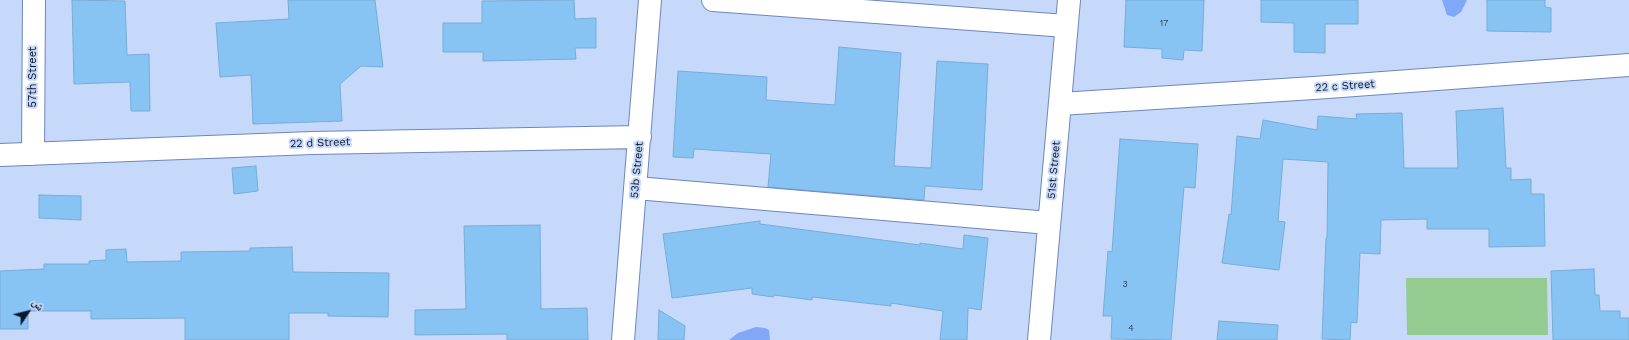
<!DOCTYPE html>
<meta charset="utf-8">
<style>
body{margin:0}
#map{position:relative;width:1629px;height:340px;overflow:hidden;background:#c7d9fb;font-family:"Work Sans","Noto Naskh Arabic",sans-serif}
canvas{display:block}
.north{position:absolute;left:8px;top:292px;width:40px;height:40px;-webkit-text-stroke:3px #c7d9fb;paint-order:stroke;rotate:55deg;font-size:11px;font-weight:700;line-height:16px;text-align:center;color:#0e172b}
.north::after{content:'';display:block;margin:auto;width:14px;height:18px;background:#0e172b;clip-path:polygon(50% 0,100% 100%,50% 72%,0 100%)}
</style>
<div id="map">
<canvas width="1629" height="340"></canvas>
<div class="north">ش</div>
</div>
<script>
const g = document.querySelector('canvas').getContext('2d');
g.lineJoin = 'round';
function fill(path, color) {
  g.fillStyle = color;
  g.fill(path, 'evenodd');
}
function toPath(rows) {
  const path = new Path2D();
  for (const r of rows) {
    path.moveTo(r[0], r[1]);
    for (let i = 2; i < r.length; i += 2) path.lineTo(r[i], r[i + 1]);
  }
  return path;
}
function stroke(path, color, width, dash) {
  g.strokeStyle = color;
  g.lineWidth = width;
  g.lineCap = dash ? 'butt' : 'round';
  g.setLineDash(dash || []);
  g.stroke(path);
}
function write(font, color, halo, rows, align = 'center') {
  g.font = font + ' "Work Sans",sans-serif';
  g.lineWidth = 4;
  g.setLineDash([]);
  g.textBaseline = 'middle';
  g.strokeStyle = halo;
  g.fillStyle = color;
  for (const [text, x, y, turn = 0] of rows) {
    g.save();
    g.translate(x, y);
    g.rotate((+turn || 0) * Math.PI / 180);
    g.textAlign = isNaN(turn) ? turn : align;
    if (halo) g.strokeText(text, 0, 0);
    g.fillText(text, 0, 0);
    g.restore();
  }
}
fill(toPath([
 [1406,278,1547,278,1548,335,1407,335]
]), '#94cb91');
fill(toPath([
 [1442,0,1467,0,1461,12,1454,17,1447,15],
 [756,327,765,328,769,330,770,340,729,340,738,333]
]), '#80a8f7');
const building = toPath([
 [72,0,125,1,127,55,149,54,150,111,131,111,130,82,74,84,72,0],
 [288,0,375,0,383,67,361,66,340,84,342,121,253,124,251,75,220,77,216,23,289,19,288,0],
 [574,0,575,19,596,18,596,48,575,48,576,59,483,61,483,52,443,52,443,23,482,23,482,1,574,0],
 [1126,0,1204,0,1202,51,1184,50,1183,60,1162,58,1162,49,1124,47,1126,0],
 [1261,0,1358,0,1358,24,1325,24,1325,53,1294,52,1294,23,1261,22,1261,0],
 [1487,0,1545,0,1545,7,1551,8,1551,32,1487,31,1487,0],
 [839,47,901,53,894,166,931,168,937,61,988,64,982,190,925,186,924,200,768,187,771,154,694,149,693,158,673,157,678,71,767,77,766,100,835,105,839,47],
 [1503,108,1506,168,1511,168,1511,180,1531,179,1531,194,1544,194,1545,246,1489,247,1489,229,1427,229,1427,219,1381,220,1380,254,1360,253,1357,323,1351,322,1350,340,1322,339,1326,238,1327,238,1328,162,1283,159,1278,221,1285,222,1279,270,1222,263,1229,214,1231,215,1237,136,1260,139,1263,120,1317,130,1318,116,1357,119,1356,114,1402,113,1404,168,1458,168,1456,111,1503,108],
 [1120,139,1198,144,1195,188,1184,187,1171,340,1111,339,1112,316,1103,316,1108,251,1112,252,1120,139],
 [256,166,258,191,234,194,232,168,256,166],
 [39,195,81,196,81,220,39,218,39,195],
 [760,221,760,224,920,245,920,243,963,249,964,235,988,238,981,310,968,308,967,340,940,340,943,311,891,303,891,306,812,297,812,300,774,295,773,297,752,294,752,288,672,298,663,234,760,221],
 [540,225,541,309,587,308,588,340,507,340,507,334,415,335,415,310,466,309,464,226,540,225],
 [292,247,293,272,389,273,388,317,328,316,328,313,289,313,289,340,185,340,185,318,91,319,91,311,28,311,28,329,0,329,0,271,44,269,44,264,89,264,89,261,106,260,106,250,126,249,127,262,181,261,181,252,250,251,250,248,292,247],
 [1594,269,1595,295,1599,295,1600,311,1620,311,1620,318,1629,318,1629,340,1553,340,1551,271,1594,269],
 [659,310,685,326,684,340,658,340,659,310],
 [1219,321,1278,325,1277,340,1217,340,1219,321]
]);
fill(building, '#87c4f4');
stroke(building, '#76acd7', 1);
const street = toPath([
 [713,0,1066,26],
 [1060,104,1314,88,1629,65],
 [33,154,34,0],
 [0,155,312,143,640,137],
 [636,188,1049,223],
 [623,340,650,0],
 [1039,340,1069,0]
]);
stroke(street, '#6d87bb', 24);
stroke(street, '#fff', 22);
write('9px', '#2c425d', null, [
 ["17",1164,23],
 ["3",1125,284],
 ["4",1131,328]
]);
write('11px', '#0e172b', '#c7d9fb', [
 ["57th Street",33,77,-90],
 ["22 c Street",1345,86,-4],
 ["22 d Street",320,143,-2],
 ["53b Street",637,170,-85],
 ["51st Street",1054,170,-85]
]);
</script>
